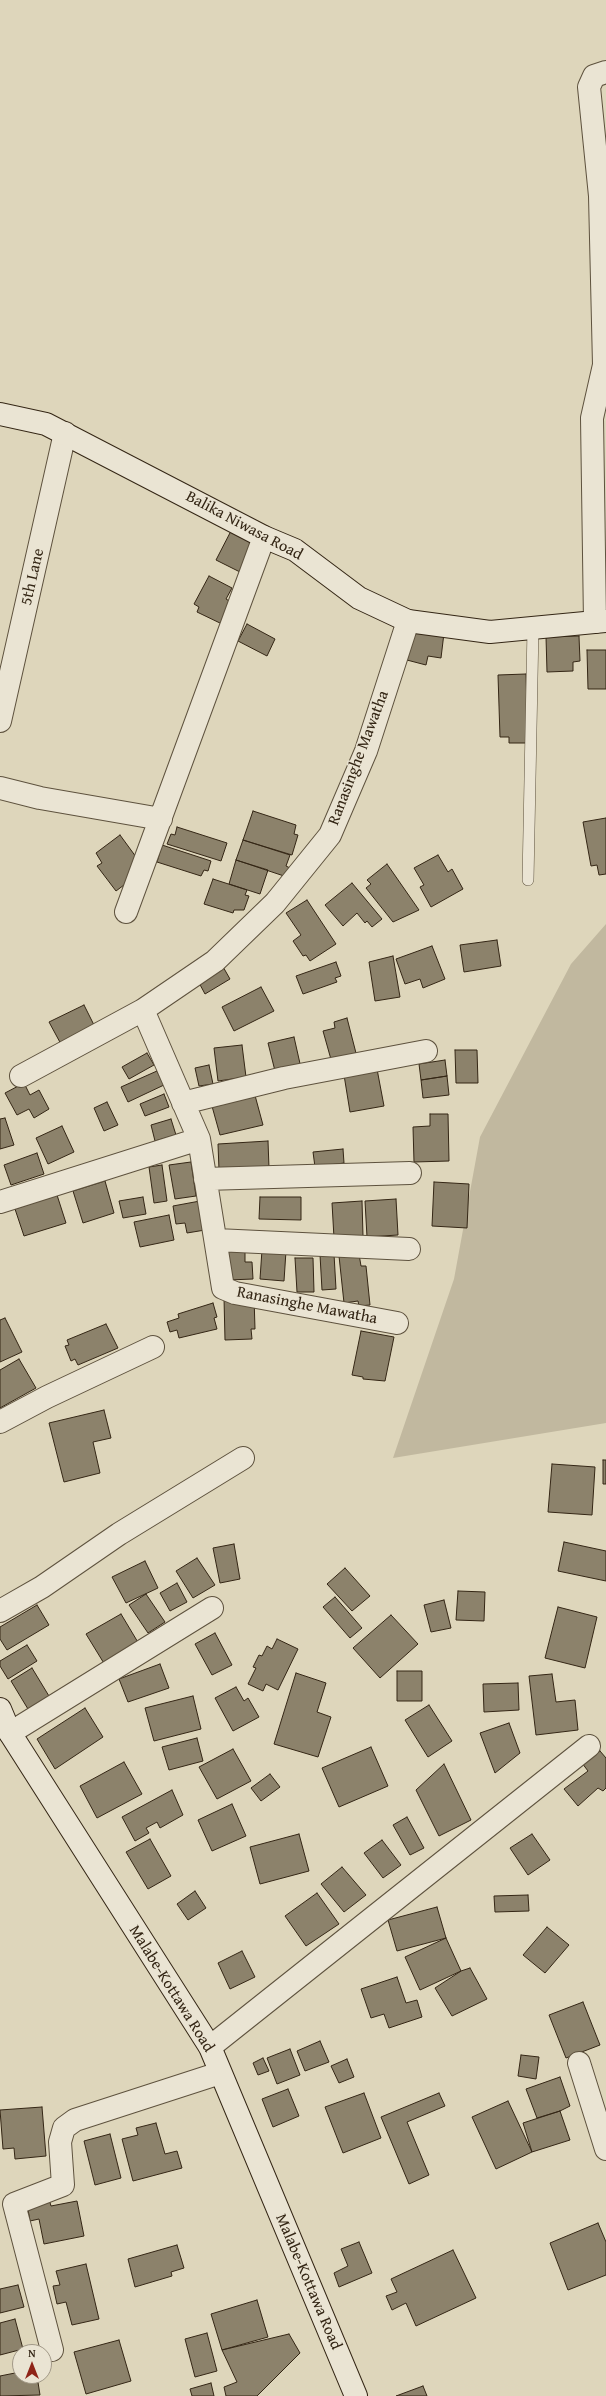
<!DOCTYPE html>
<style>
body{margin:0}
#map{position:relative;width:606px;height:2396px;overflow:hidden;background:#ded6bb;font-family:"Gentium Book Plus",serif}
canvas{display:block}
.north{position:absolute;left:12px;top:2344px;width:40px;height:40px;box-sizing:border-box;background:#eae4d3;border:1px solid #a19887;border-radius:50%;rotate:0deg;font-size:11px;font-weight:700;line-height:16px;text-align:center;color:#342615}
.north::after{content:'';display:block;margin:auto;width:14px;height:18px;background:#8f2418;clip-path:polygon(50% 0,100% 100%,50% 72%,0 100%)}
</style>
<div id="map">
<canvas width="606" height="2396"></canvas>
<div class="north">N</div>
</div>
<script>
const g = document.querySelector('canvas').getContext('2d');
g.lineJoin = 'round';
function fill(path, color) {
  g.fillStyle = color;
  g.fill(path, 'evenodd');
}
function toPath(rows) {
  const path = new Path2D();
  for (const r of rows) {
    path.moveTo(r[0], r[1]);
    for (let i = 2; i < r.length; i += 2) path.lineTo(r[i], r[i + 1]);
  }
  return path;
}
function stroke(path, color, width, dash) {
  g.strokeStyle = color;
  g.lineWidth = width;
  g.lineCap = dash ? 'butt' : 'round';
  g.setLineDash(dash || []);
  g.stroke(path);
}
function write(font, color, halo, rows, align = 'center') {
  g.font = font + ' "Gentium Book Plus",serif';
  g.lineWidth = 3;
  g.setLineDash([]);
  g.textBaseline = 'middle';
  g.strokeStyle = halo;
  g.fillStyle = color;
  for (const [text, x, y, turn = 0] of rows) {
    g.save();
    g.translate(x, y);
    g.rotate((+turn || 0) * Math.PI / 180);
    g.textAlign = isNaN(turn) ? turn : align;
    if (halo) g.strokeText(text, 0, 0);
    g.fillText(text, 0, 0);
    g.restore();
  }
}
fill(toPath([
 [606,924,606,1423,393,1458,454,1279,480,1137,571,964]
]), '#c1b89f');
const building = toPath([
 [232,529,256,541,240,572,216,560,232,529],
 [209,576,232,588,226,599,231,602,222,624,197,612,199,607,194,604,209,576],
 [247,624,275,639,267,656,238,641,247,624],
 [409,628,444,633,441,658,428,656,426,665,403,659,409,628],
 [579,636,580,661,573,662,573,671,547,672,546,637,579,636],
 [587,650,606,650,606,689,588,689,587,650],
 [526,674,528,743,509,743,509,737,500,737,498,675,526,674],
 [253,811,296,825,294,834,298,835,292,855,243,840,253,811],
 [606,818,606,874,599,875,597,865,591,866,583,822,606,818],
 [177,827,227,843,221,861,167,844,171,834,175,835,177,827],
 [120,835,139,861,132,879,116,891,97,866,102,863,96,853,120,835],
 [243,840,290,855,286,866,290,868,287,877,236,860,243,840],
 [162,845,211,861,208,871,204,870,201,876,157,862,162,845],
 [438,855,448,872,452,869,463,889,431,907,420,887,424,885,414,868,438,855],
 [236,860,268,870,260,894,229,884,236,860],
 [387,864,419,910,393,922,366,888,371,884,367,880,387,864],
 [213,879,247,890,245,895,249,896,244,910,234,910,233,913,204,904,213,879],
 [352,883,382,919,372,927,367,921,365,923,357,913,343,926,325,905,352,883],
 [307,900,336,944,310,961,306,955,303,956,293,941,301,935,286,913,307,900],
 [497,940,501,966,464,972,460,945,497,940],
 [432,946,445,979,423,988,420,979,405,984,396,959,432,946],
 [393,956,400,997,375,1001,369,962,393,956],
 [336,962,341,976,335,978,337,982,303,994,296,976,336,962],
 [222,965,230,979,205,994,197,979,222,965],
 [261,987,274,1011,234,1031,222,1007,261,987],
 [84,1005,96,1029,62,1046,49,1022,84,1005],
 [347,1018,357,1057,332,1063,323,1031,335,1028,334,1022,347,1018],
 [294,1037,301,1068,276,1075,268,1043,294,1037],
 [242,1045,246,1077,218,1081,214,1048,242,1045],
 [455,1050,477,1050,478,1083,456,1083,455,1050],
 [147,1053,154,1065,129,1079,122,1067,147,1053],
 [445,1060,447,1076,421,1080,419,1064,445,1060],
 [209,1065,213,1084,199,1086,195,1068,209,1065],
 [377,1069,384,1106,350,1112,344,1075,377,1069],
 [157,1071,164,1085,128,1102,121,1087,157,1071],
 [447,1076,449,1095,423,1098,421,1080,447,1076],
 [24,1083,30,1095,39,1090,49,1109,34,1118,29,1109,17,1115,5,1093,24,1083],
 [253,1088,263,1125,220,1135,210,1099,253,1088],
 [164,1094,169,1107,145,1116,140,1104,164,1094],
 [107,1102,118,1125,104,1131,94,1108,107,1102],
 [430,1114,448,1114,449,1161,414,1162,413,1127,430,1126,430,1114],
 [5,1118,14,1145,0,1149,0,1119,5,1118],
 [171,1119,176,1135,155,1141,151,1125,171,1119],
 [62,1126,74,1152,48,1164,36,1138,62,1126],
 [268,1141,269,1168,219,1170,218,1144,268,1141],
 [343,1149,344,1163,315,1167,313,1152,343,1149],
 [37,1153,44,1174,11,1185,4,1165,37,1153],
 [191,1162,196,1196,175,1199,169,1165,191,1162],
 [162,1165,167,1201,154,1203,149,1167,162,1165],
 [105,1181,114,1213,83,1223,73,1191,105,1181],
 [434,1182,469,1184,467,1228,432,1226,434,1182],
 [57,1195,66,1223,24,1236,15,1209,57,1195],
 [143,1197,146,1214,123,1218,119,1201,143,1197],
 [260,1197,301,1197,301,1220,259,1219,260,1197],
 [396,1199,398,1235,367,1237,365,1201,396,1199],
 [200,1201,205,1230,187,1233,185,1223,176,1224,173,1206,200,1201],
 [362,1201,363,1236,334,1238,332,1203,362,1201],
 [169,1215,174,1240,140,1247,134,1222,169,1215],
 [245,1250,245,1262,252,1262,253,1279,228,1280,227,1251,245,1250],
 [262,1250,286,1251,284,1281,260,1279,262,1250],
 [334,1254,336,1289,322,1290,320,1255,334,1254],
 [359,1254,361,1266,366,1266,370,1305,359,1306,358,1301,344,1303,339,1256,359,1254],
 [295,1258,313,1258,314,1292,297,1292,295,1258],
 [254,1297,255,1329,251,1329,252,1339,225,1340,224,1298,254,1297],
 [213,1303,217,1317,214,1318,217,1329,179,1338,177,1330,170,1332,167,1322,179,1318,178,1314,213,1303],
 [5,1318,22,1352,0,1362,0,1320,5,1318],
 [106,1324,118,1348,78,1365,75,1359,71,1361,65,1346,69,1345,67,1340,106,1324],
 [361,1331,394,1337,385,1381,363,1379,363,1377,352,1375,361,1331],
 [19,1359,36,1388,0,1408,0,1370,19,1359],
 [104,1410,111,1438,93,1442,100,1473,64,1482,49,1423,104,1410],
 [603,1460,606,1460,606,1484,603,1484,603,1460],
 [552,1464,595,1467,592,1515,548,1512,552,1464],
 [564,1542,606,1551,606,1581,558,1571,564,1542],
 [234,1544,240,1579,220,1583,213,1548,234,1544],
 [197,1558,215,1585,193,1598,176,1571,197,1558],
 [145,1561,158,1588,126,1603,112,1577,145,1561],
 [345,1568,370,1596,352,1611,327,1584,345,1568],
 [177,1583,187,1602,170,1611,160,1593,177,1583],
 [458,1591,485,1592,484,1621,456,1620,458,1591],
 [146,1594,165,1622,148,1633,129,1605,146,1594],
 [335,1597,362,1628,350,1638,323,1607,335,1597],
 [444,1600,451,1628,431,1632,424,1605,444,1600],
 [37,1605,49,1625,7,1650,0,1639,0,1627,37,1605],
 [558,1607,597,1617,585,1668,545,1658,558,1607],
 [121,1614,139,1644,105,1665,86,1634,121,1614],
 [391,1615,418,1644,380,1678,353,1648,391,1615],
 [215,1633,232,1665,212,1675,195,1644,215,1633],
 [277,1639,298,1649,278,1690,266,1684,263,1691,248,1684,256,1668,253,1667,259,1655,262,1656,267,1646,272,1649,277,1639],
 [27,1645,37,1661,8,1679,0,1666,0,1661,27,1645],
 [160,1664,169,1688,128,1702,119,1679,160,1664],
 [32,1668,52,1701,31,1714,11,1681,32,1668],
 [397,1671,422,1671,422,1701,397,1701,397,1671],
 [296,1673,326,1683,317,1712,331,1717,318,1757,274,1744,296,1673],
 [552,1674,556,1702,575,1700,578,1730,536,1735,529,1676,552,1674],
 [518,1683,519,1710,484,1712,483,1684,518,1683],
 [236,1687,244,1701,248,1698,259,1717,233,1731,215,1698,236,1687],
 [193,1696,201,1729,154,1741,145,1708,193,1696],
 [429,1705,452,1741,428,1757,405,1720,429,1705],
 [85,1708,103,1737,55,1769,37,1739,85,1708],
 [509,1723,520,1753,495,1773,480,1733,509,1723],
 [197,1738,203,1761,169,1770,162,1747,197,1738],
 [371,1747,388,1786,339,1807,322,1768,371,1747],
 [233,1749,251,1781,217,1799,199,1767,233,1749],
 [600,1751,606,1758,606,1788,603,1791,598,1788,578,1806,564,1789,588,1771,582,1763,600,1751],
 [124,1762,142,1794,97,1818,80,1786,124,1762],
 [444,1764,471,1820,439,1836,416,1790,444,1764],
 [270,1774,280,1787,261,1801,251,1788,270,1774],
 [172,1790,183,1815,160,1828,157,1822,146,1828,149,1833,135,1841,122,1817,172,1790],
 [232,1804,246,1836,212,1851,198,1820,232,1804],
 [407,1817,424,1848,410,1855,393,1825,407,1817],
 [299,1834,309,1871,260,1884,250,1847,299,1834],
 [532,1834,550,1860,528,1875,510,1848,532,1834],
 [150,1839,171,1876,148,1889,126,1852,150,1839],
 [382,1840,401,1865,383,1878,364,1853,382,1840],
 [342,1867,366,1895,344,1912,321,1884,342,1867],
 [195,1891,206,1908,188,1920,177,1904,195,1891],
 [317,1893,339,1924,306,1946,285,1916,317,1893],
 [528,1895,529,1911,495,1912,494,1896,528,1895],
 [437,1907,446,1938,397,1951,388,1920,437,1907],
 [547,1927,569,1945,545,1973,523,1955,547,1927],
 [446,1938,461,1971,420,1990,405,1957,446,1938],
 [242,1951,255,1977,230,1989,218,1963,242,1951],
 [470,1968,487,1999,452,2016,435,1988,461,1971,470,1968],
 [397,1977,406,2003,417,2000,422,2017,389,2028,384,2014,371,2018,361,1989,397,1977],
 [583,2002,600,2045,566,2058,549,2015,583,2002],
 [320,2041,329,2062,305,2071,297,2051,320,2041],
 [290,2049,300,2075,277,2084,267,2058,290,2049],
 [521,2055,539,2057,536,2079,518,2076,521,2055],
 [263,2058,269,2071,258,2075,253,2063,263,2058],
 [347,2059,354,2077,339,2083,331,2066,347,2059],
 [560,2077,570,2106,560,2111,537,2118,526,2089,560,2077],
 [288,2089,299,2116,273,2127,262,2099,288,2089],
 [364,2093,381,2138,343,2153,325,2107,364,2093],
 [439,2093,445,2106,407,2122,429,2175,409,2184,381,2117,439,2093],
 [508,2101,532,2152,496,2169,472,2117,508,2101],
 [42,2107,46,2156,15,2159,14,2148,3,2149,0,2110,42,2107],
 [560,2111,570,2140,532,2152,523,2123,560,2111],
 [156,2123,165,2154,177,2151,182,2168,133,2181,122,2139,138,2135,136,2128,156,2123],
 [110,2134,121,2178,95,2185,84,2141,110,2134],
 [49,2199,51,2206,77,2201,84,2236,44,2244,39,2219,30,2221,27,2204,49,2199],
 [598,2223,606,2242,606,2275,568,2290,550,2243,598,2223],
 [359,2242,372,2273,339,2287,334,2273,348,2266,341,2249,359,2242],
 [177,2245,184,2268,171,2272,172,2276,135,2287,128,2259,177,2245],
 [453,2250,476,2298,416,2326,406,2303,392,2310,386,2296,397,2292,391,2279,453,2250],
 [86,2264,99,2319,72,2325,66,2302,57,2304,53,2286,60,2285,56,2271,86,2264],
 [18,2285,24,2307,0,2313,0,2289,18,2285],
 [257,2300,268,2337,222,2350,211,2314,257,2300],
 [15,2319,23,2349,0,2355,0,2323,15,2319],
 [207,2333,217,2371,195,2377,185,2339,207,2333],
 [289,2334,300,2353,257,2396,226,2396,224,2387,237,2382,222,2350,289,2334],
 [119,2340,131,2381,86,2394,74,2352,119,2340],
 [20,2372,20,2376,37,2376,40,2395,0,2396,0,2376,20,2372],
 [211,2383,214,2396,192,2396,190,2389,211,2383],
 [423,2386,427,2396,396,2396,423,2386]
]);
fill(building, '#8c826b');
stroke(building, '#342615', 1);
const lane = toPath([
 [528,880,533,628]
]);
const street = toPath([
 [595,622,592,418,604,365,600,196,589,87,594,76,606,72],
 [0,721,65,433],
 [0,788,40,798,161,819],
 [126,912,264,537],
 [21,1076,143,1010],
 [183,1103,284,1078,426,1051],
 [205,1179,410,1173],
 [0,1202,199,1139],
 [216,1240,409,1249],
 [397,1323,235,1293,223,1288,199,1139,143,1010,215,961,275,903,330,835,366,751,408,621],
 [0,1422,47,1397,153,1347],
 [0,1611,42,1587,119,1534,243,1458],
 [10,1733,212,1608],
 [210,2047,589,1746],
 [579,2063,606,2149],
 [52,2350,14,2204,63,2185,60,2142,64,2128,75,2120,220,2073]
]);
const secondary = toPath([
 [0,414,46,424,264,537,295,550,359,598,408,621,490,632,606,621],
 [0,1709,10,1733,210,2047,356,2396]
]);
stroke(lane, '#5e523e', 12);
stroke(street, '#5e523e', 24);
stroke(secondary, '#342615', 24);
stroke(lane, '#eae4d3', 11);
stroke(street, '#eae4d3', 22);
stroke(secondary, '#eae4d3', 22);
write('16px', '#342615', '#eae4d3', [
 ["Balika Niwasa Road",244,526,28],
 ["5th Lane",33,577,-77],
 ["Ranasinghe Mawatha",359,758,-69],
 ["Ranasinghe Mawatha",307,1306,11],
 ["Malabe-Kottawa Road",171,1989,58],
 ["Malabe-Kottawa Road",308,2282,67]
]);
</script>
